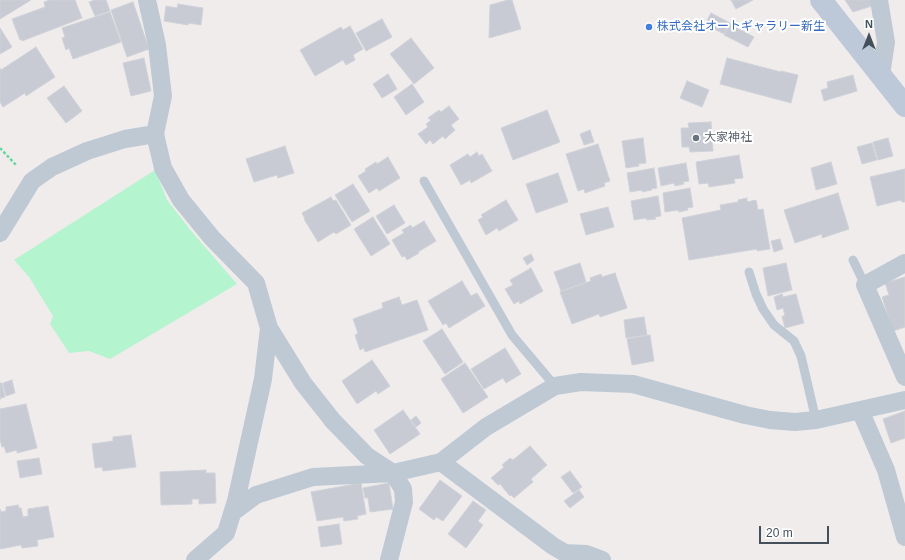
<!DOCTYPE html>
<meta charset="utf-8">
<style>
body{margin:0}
#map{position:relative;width:905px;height:560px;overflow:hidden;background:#f0ecec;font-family:Arial,sans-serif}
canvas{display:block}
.north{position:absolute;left:849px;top:16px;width:40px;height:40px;-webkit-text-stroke:3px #fff;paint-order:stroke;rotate:0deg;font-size:11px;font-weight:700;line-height:16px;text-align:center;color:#43505c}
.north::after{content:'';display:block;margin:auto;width:14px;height:18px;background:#43505c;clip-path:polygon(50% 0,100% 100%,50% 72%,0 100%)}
.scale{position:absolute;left:759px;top:526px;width:70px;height:18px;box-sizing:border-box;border:2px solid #43505c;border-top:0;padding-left:5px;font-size:12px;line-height:14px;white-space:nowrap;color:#43505c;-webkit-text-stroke:3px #fff;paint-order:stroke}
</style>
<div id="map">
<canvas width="905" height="560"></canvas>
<div class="north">N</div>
<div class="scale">20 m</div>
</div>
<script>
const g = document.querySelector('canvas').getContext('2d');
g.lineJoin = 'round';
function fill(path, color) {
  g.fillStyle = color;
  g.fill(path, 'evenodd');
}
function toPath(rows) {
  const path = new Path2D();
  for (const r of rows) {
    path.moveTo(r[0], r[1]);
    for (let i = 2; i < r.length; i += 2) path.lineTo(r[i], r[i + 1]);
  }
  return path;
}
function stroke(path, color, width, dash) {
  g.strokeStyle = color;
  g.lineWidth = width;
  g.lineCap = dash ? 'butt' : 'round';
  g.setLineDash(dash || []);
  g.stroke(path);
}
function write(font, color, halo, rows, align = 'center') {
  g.font = font + ' Arial,"Noto Sans JP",sans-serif';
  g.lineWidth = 4;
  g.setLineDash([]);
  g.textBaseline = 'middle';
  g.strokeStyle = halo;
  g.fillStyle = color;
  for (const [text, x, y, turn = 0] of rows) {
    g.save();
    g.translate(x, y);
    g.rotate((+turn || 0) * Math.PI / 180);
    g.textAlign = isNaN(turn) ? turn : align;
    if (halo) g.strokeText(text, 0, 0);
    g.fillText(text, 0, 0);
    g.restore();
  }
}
fill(toPath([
 [155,170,167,200,192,232,237,284,110,359,89,351,69,353,50,324,53,316,29,277,14,260]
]), '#b4f4ce');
const building = toPath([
 [0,0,31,0,0,19,0,0],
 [50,0,75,0,82,18,22,41,22,39,20,40,12,19,45,7,44,2,50,0],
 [95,0,106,0,110,11,95,16,89,2,95,0],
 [508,0,512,0,521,29,489,38,490,5,508,0],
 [731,0,753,0,736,9,731,0],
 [845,0,870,0,872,6,853,12,845,0],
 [133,2,149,49,127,57,111,10,133,2],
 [178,4,203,8,201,25,188,23,188,25,164,21,166,6,177,8,178,4],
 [110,12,121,42,73,59,69,48,66,50,62,38,65,37,62,28,110,12],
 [711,13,730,23,724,34,705,24,711,13],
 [382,19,392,37,366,51,356,33,382,19],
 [730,24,754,37,748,47,724,35,730,24],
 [350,26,363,49,353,55,355,60,346,65,343,60,315,76,300,50,341,27,343,30,350,26],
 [0,28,12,47,0,54,0,28],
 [411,38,434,68,414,84,390,54,411,38],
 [36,47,55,77,26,96,25,93,3,107,0,102,0,68,1,70,36,47],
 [144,58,151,91,131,96,123,63,144,58],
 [727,58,781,72,781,71,798,75,791,103,720,84,727,58],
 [388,74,397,89,382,98,373,84,388,74],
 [853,75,857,91,824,101,821,90,828,88,827,82,853,75],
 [687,81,709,90,702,107,680,98,687,81],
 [412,84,424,102,406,115,394,97,412,84],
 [64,86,82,111,66,123,47,98,64,86],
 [449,106,459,119,451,125,455,130,445,139,443,136,433,144,430,140,426,144,418,134,428,127,426,124,431,120,428,118,439,110,441,112,449,106],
 [547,110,560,142,513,160,501,128,547,110],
 [711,122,713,151,690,152,689,147,682,147,681,128,689,128,688,123,711,122],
 [590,130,594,142,584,145,580,134,590,130],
 [643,138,646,163,638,164,639,166,626,168,622,141,643,138],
 [888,138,893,156,878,160,873,142,888,138],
 [872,143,877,160,862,164,857,147,872,143],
 [598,144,610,181,604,183,605,186,585,193,584,189,578,191,566,154,598,144],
 [285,146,294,173,278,178,277,175,254,182,246,159,285,146],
 [477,152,479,156,482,154,492,171,471,183,470,180,461,185,450,165,468,154,470,157,477,152],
 [739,155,743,178,734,179,735,183,709,187,708,183,699,184,696,162,739,155],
 [388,157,400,178,379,191,377,188,369,193,358,176,366,171,365,169,376,162,377,164,388,157],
 [831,162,837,184,816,190,811,168,831,162],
 [686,163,689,181,683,182,684,184,675,186,674,183,661,186,658,168,686,163],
 [654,168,657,188,651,189,652,190,642,192,642,190,630,192,627,173,654,168],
 [905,169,905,202,902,202,901,200,877,206,870,177,905,169],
 [558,173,568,202,536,213,526,184,558,173],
 [353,184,370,211,352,222,335,195,353,184],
 [690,188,693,207,687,208,688,210,679,212,678,210,665,212,663,193,690,188],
 [838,193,849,229,822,238,822,234,795,243,784,210,838,193],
 [658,196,661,216,655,217,656,219,647,220,646,218,634,220,631,201,658,196],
 [331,197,333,201,336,200,351,225,336,234,334,232,318,242,304,219,305,219,302,213,331,197],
 [747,198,747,202,756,200,758,210,763,209,770,249,757,251,757,249,689,260,682,218,721,210,720,205,738,202,738,200,747,198],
 [506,200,518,220,499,231,497,228,486,235,478,220,483,217,481,215,506,200],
 [394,205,405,223,387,234,376,216,394,205],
 [608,207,614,227,586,235,580,214,608,207],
 [373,217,390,244,371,256,354,229,373,217],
 [424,221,436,241,418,252,419,253,407,260,405,256,402,257,392,240,404,233,402,230,411,225,412,228,424,221],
 [780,239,783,249,774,252,771,241,780,239],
 [531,254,534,260,527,265,523,258,531,254],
 [580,263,586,282,561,291,554,272,580,263],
 [786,263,792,290,768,296,763,268,786,263],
 [531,268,543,291,520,304,519,301,514,304,505,289,513,285,510,280,531,268],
 [615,273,627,308,600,317,599,314,572,324,560,292,591,281,590,278,601,274,602,277,615,273],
 [905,277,905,327,893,331,882,297,889,295,885,283,905,277],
 [462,281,471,296,477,293,485,306,449,328,446,323,443,325,428,301,462,281],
 [782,294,783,297,796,294,804,323,785,328,782,316,785,316,783,308,777,310,774,297,782,294],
 [399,297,402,305,417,300,428,330,365,352,364,348,360,350,355,335,358,333,353,319,383,308,382,303,399,297],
 [644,317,647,335,626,338,624,320,644,317],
 [442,329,463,362,445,374,423,341,442,329],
 [650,335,654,361,632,365,627,339,650,335],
 [505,348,521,374,506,383,503,378,484,389,471,369,505,348],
 [372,360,390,386,378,394,376,391,357,404,342,381,372,360],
 [465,363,488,397,463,413,441,379,465,363],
 [12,380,15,393,6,396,3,383,12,380],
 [0,383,2,383,5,397,1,398,1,399,0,399,0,383],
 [26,404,37,448,17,453,17,450,6,453,4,446,2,447,0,439,0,409,26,404],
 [403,410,420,434,390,454,374,430,403,410],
 [905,411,905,438,891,443,883,419,905,411],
 [416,416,421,423,416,427,411,420,416,416],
 [131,435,136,467,103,471,102,467,95,468,92,444,113,441,113,437,131,435],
 [530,446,547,465,531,479,533,482,514,498,511,495,510,496,500,484,498,485,491,478,504,467,502,465,510,458,513,460,530,446],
 [39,458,42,474,20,478,17,461,39,458],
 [206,470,206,473,215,473,216,503,199,504,199,499,192,499,192,504,161,505,160,472,206,470],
 [570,471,582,487,573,493,561,477,570,471],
 [440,480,462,496,443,521,436,517,434,520,419,509,440,480],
 [361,483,366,514,357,516,358,519,344,521,343,517,317,521,311,492,361,483],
 [389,483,393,509,370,512,368,498,365,498,363,488,389,483],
 [579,490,584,497,570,508,564,501,579,490],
 [473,501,486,510,478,521,483,525,466,548,448,534,473,501],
 [18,505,19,508,21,508,23,517,28,516,28,509,48,506,54,537,37,540,38,546,22,548,21,545,0,549,0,509,1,512,6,511,6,507,18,505],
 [339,524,342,544,321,547,318,527,339,524]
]);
fill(building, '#c8cbd3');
stroke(building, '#d0d2d9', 1);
stroke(toPath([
 [0,148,17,166]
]), '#69d6a2', 2.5, [3, 2]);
stroke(toPath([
 [424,181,512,335,555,386],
 [853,260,865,285],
 [749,272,756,294,763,309,774,325,794,341,801,356,816,420]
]), '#bec9d4', 9);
stroke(toPath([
 [147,0,157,45,163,96,155,134,163,168,181,200,212,238,256,283,269,328,303,383,333,421,367,456,393,473,403,489,404,502,389,560],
 [879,0,886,42,881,75],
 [0,233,32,181,52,167,87,151,125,139,155,134],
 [905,263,865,285,905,377],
 [860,410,886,470,905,537],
 [441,462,553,546,565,553,586,554,602,560],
 [233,512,256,495,313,477,393,473,441,462,486,427,555,386,581,382,633,384,745,415,770,420,795,422,816,420,905,400],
 [195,560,226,533,236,501,263,379,269,328]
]), '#bec9d4', 18);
stroke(toPath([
 [821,0,905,106]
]), '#bdc9d9', 22);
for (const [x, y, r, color] of [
 [649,27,4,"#3f7fe0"],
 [696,138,4,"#6b7280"]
]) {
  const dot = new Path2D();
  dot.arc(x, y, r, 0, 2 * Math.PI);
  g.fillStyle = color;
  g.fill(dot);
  stroke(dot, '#fff', 1.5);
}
write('12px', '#366cbe', '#fff', [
 ["株式会社オートギャラリー新生",657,27]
], 'left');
write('12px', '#5b616d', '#fff', [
 ["大家神社",704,138]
], 'left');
</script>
